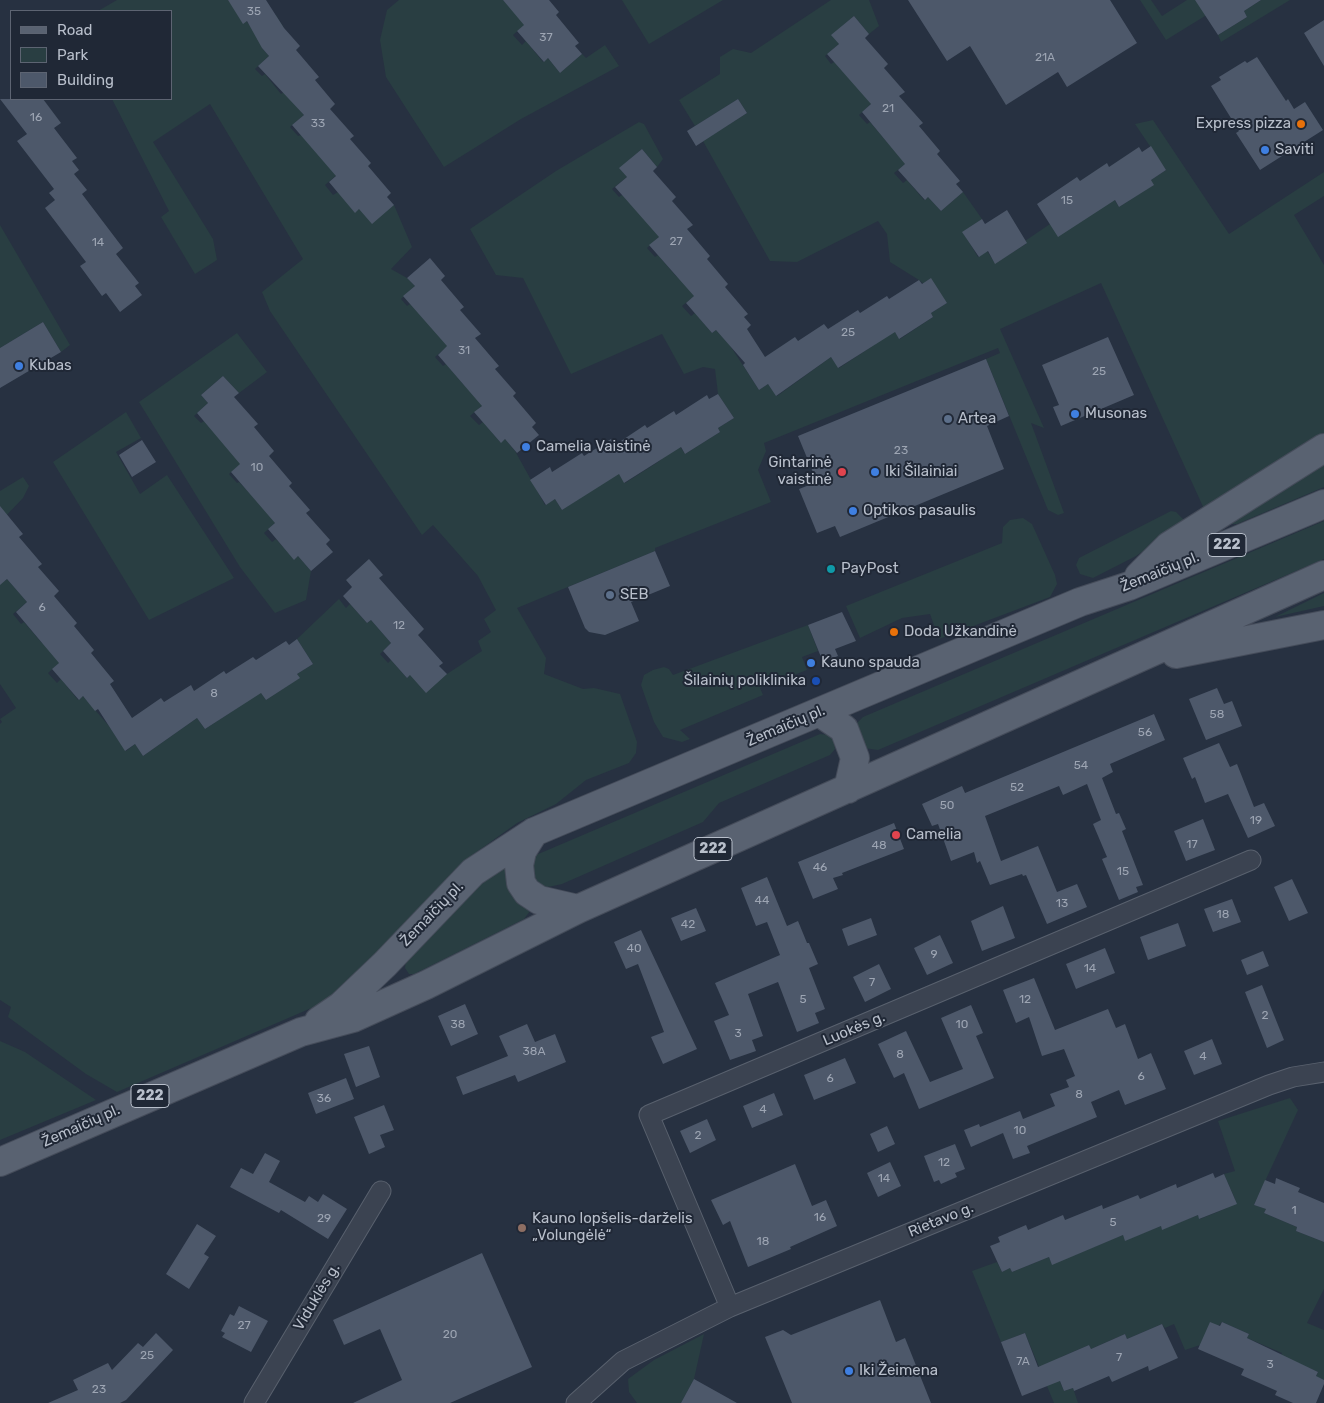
<!DOCTYPE html>
<meta charset="utf-8">
<style>
body{margin:0}
#map{position:relative;width:1324px;height:1403px;overflow:hidden;background:#273141;font-family:Rubik,sans-serif}
canvas{display:block}
.legend{position:absolute;left:10px;top:10px;width:162px;height:90px;box-sizing:border-box;background:#202836;border:1px solid #5d6472;margin:0;padding:6px 9px;list-style:none;font-size:15px;color:#b8bfcb}
.legend li{display:flex;align-items:center;gap:10px;height:25px}
.legend b{width:25px;border:1px solid #5d6472}
</style>
<div id="map">
<canvas width="1324" height="1403"></canvas>
<ul class="legend">
<li><b style="height:6px;background:#596271"></b>Road</li>
<li><b style="height:14px;background:#293e42"></b>Park</li>
<li><b style="height:14px;background:#4d586a"></b>Building</li>
</ul>
</div>
<script>
const g = document.querySelector('canvas').getContext('2d');
g.lineJoin = 'round';
function fill(path, color) {
  g.fillStyle = color;
  g.fill(path, 'evenodd');
}
function toPath(rows) {
  const path = new Path2D();
  for (const r of rows) {
    path.moveTo(r[0], r[1]);
    for (let i = 2; i < r.length; i += 2) path.lineTo(r[i], r[i + 1]);
  }
  return path;
}
function stroke(path, color, width, dash) {
  g.strokeStyle = color;
  g.lineWidth = width;
  g.lineCap = dash ? 'butt' : 'round';
  g.setLineDash(dash || []);
  g.stroke(path);
}
function write(font, color, halo, rows, align = 'center') {
  g.font = font + ' Rubik,sans-serif';
  g.lineWidth = 4;
  g.setLineDash([]);
  g.textBaseline = 'middle';
  g.strokeStyle = halo;
  g.fillStyle = color;
  for (const [text, x, y, turn = 0] of rows) {
    g.save();
    g.translate(x, y);
    g.rotate((+turn || 0) * Math.PI / 180);
    g.textAlign = isNaN(turn) ? turn : align;
    if (halo) g.strokeText(text, 0, 0);
    g.fillText(text, 0, 0);
    g.restore();
  }
}
fill(toPath([
 [117,0,228,0,253,29,276,15,284,28,262,48,269,56,255,69,262,76,265,74,281,94,284,92,304,115,290,127,298,136,301,135,339,173,325,185,333,195,338,192,355,212,359,209,394,205,412,247,391,269,407,278,415,286,401,299,407,306,410,304,449,345,435,357,443,366,446,364,463,384,485,403,470,416,479,425,483,422,500,442,505,439,515,451,545,505,555,499,562,510,618,472,625,483,658,462,679,445,685,454,720,432,718,428,734,418,718,394,715,369,703,367,684,374,662,334,571,374,523,278,496,275,470,229,556,171,639,122,644,124,663,159,657,167,642,149,620,168,627,177,612,189,619,197,622,195,661,235,647,248,655,257,658,255,675,275,697,294,682,306,691,316,695,313,712,333,716,330,729,344,759,390,768,384,777,396,831,357,839,368,871,347,893,329,900,339,933,317,931,313,947,303,919,280,890,262,887,234,878,221,797,262,770,261,703,141,747,113,738,99,695,126,679,100,720,74,720,57,733,49,751,53,831,0,869,0,879,26,869,34,854,16,832,35,839,44,825,56,831,64,834,62,873,102,859,115,867,124,870,122,887,142,909,161,894,173,903,183,907,180,924,200,928,197,941,211,963,192,982,219,963,232,978,257,987,251,995,263,1026,244,1025,241,1050,224,1112,196,1119,207,1153,185,1151,180,1166,170,1135,124,1153,120,1229,234,1324,172,1324,196,1294,215,1324,265,1324,434,1205,511,1101,283,1000,329,1044,428,1031,423,1064,513,1058,515,1048,510,986,359,1000,353,998,348,764,443,766,451,758,470,771,502,655,548,655,551,517,608,546,658,544,674,583,689,594,688,620,694,637,742,636,753,629,763,586,780,556,804,517,823,471,856,432,894,346,988,323,1003,117,1092,86,1074,8,1017,11,1007,0,1000,0,724,2,722,0,719,16,708,0,684,0,575,5,581,7,579,27,602,13,614,21,624,24,622,41,642,63,660,48,673,57,683,61,679,78,700,83,696,109,726,126,751,135,744,143,756,197,718,205,729,237,708,259,690,266,700,299,678,297,674,313,664,297,639,339,599,346,608,350,604,367,623,371,620,391,643,380,654,388,663,391,660,407,678,410,675,447,674,482,651,478,641,491,632,484,619,496,610,478,576,433,525,422,535,270,311,262,292,303,259,210,104,153,142,213,239,217,260,195,274,161,217,169,211,112,99,171,99,171,11,98,11],
 [399,0,503,0,528,22,513,35,522,45,526,41,543,62,548,58,560,73,582,54,586,58,605,45,619,66,521,119,444,167,386,77,380,40,387,10],
 [622,0,723,0,649,44],
 [1140,0,1151,0,1162,16,1187,0,1221,0,1205,16,1166,40],
 [1261,0,1290,0,1221,42,1218,35,1247,17,1244,11],
 [0,225,70,345,61,352,43,322,0,348],
 [237,333,267,372,239,393,223,376,201,395,208,403,194,416,201,423,204,421,243,462,229,474,237,483,239,482,257,501,278,520,264,533,272,542,276,539,294,559,298,556,311,571,306,600,275,613,240,567,139,402],
 [126,412,141,438,116,452,140,494,167,475,234,578,149,620,53,462],
 [1324,461,1324,487,1237,524,1229,524],
 [23,477,29,486,23,498,0,522,0,491],
 [1171,511,1176,512,1183,519,1184,524,1136,556,1093,578,1080,574,1076,565,1079,558],
 [1023,518,1032,524,1055,575,1057,584,1050,597,939,639,930,614,902,618,860,638,846,606,1002,543,1003,527,1010,520],
 [1324,521,1324,559,878,750,864,748,856,724,863,717],
 [1324,593,1324,606,1275,617],
 [808,625,818,651,802,657,807,670,760,688,763,695,680,730,690,739,682,742,663,737,654,722,641,685,644,675,653,670,664,667,669,669,673,675],
 [820,734,829,735,834,741,835,749,830,755,719,803,703,822,562,884,548,887,536,886,530,862,536,855],
 [505,867,509,888,528,906,530,911,524,919,414,974,409,974,405,968,406,959,472,891,499,868],
 [0,1041,25,1052,96,1100,0,1140],
 [1290,1098,1298,1110,1254,1205,1266,1209,1264,1213,1297,1227,1296,1231,1324,1242,1324,1289,1307,1323,1324,1330,1324,1380,1316,1377,1318,1372,1281,1356,1282,1353,1247,1338,1249,1334,1222,1322,1200,1345,1185,1350,1174,1324,1165,1328,1162,1324,1127,1339,1125,1334,1091,1349,1089,1345,1061,1357,1053,1366,1064,1391,1073,1388,1078,1403,1054,1403,1025,1333,1001,1342,972,1271,997,1262,1002,1272,1010,1268,1012,1272,1049,1257,1052,1264,1123,1235,1125,1240,1161,1226,1162,1229,1198,1215,1200,1219,1227,1208,1235,1199,1224,1174,1235,1171,1218,1121],
 [704,1334,694,1379,681,1403,637,1403,629,1392,628,1379,654,1360]
]), '#293e42');
fill(toPath([
 [228,0,266,0,284,28,300,46,296,50,319,77,315,80,335,104,330,109,354,136,350,139,371,163,368,166,391,193,387,197,394,205,372,224,359,209,355,213,329,182,336,176,292,125,304,115,258,66,269,56,262,48,247,21,243,24],
 [503,0,549,0,559,12,556,15,579,43,575,46,582,54,560,73,548,58,544,62,517,31,524,25],
 [908,0,1110,0,1137,43,1067,87,1058,72,1006,105,970,46,947,61],
 [1195,0,1261,0,1244,11,1247,17,1218,35],
 [854,16,869,34,865,38,888,64,884,68,905,92,899,96,923,123,919,126,940,151,937,154,960,181,956,184,963,192,941,211,928,197,925,200,898,170,905,164,862,112,871,104,827,54,839,44,831,35],
 [1324,20,1324,66,1304,33],
 [1257,57,1286,101,1288,99,1294,109,1305,102,1323,130,1260,170,1236,133,1239,131,1211,86,1221,80,1219,77,1245,61,1247,63],
 [0,99,43,99,61,123,54,128,77,158,72,161,79,170,74,174,87,190,82,194,123,248,116,254,139,283,135,286,142,295,120,312,106,293,102,296,80,266,86,262,45,208,55,200,49,193,54,189,17,141,27,134],
 [738,99,747,113,696,146,687,131],
 [1151,146,1166,170,1151,180,1154,185,1119,207,1115,200,1058,237,1037,204,1077,177,1080,181,1107,163,1109,167,1139,147,1142,152],
 [642,149,657,167,653,171,676,197,672,201,693,225,687,229,710,256,707,259,728,284,725,287,748,314,744,317,751,325,747,329,765,357,795,337,798,341,824,324,828,329,858,310,860,313,887,296,889,299,919,280,922,284,931,278,947,303,931,313,933,317,899,339,895,332,838,368,831,357,776,396,768,384,759,390,743,365,745,363,716,330,712,333,686,303,694,296,649,245,659,237,615,187,627,177,619,168],
 [1007,210,1027,243,995,264,988,251,979,257,962,232,982,219,985,224],
 [430,258,445,276,441,280,464,307,460,310,481,334,475,338,499,366,495,369,516,393,513,396,536,423,532,427,539,435,517,453,505,439,501,443,474,412,482,406,438,355,447,346,403,296,415,286,407,278],
 [43,322,61,352,0,388,0,348],
 [1108,337,1134,395,1061,426,1053,407,1059,405,1042,365],
 [986,359,1009,416,987,426,1004,469,840,537,835,526,817,533,799,489,817,482,798,436],
 [223,376,239,393,234,397,258,424,254,427,274,451,269,456,292,483,289,486,310,510,306,513,330,540,326,544,333,552,311,571,298,556,294,560,268,529,275,523,231,472,240,464,197,413,208,403,201,395],
 [718,394,734,418,718,428,720,432,685,454,681,447,624,483,619,474,562,510,555,499,546,505,530,480,550,467,552,472,582,453,584,456,611,439,615,445,645,425,647,428,674,411,676,415,707,395,709,399],
 [142,440,156,462,132,477,119,455],
 [0,506,23,534,19,537,42,564,38,567,59,591,54,596,77,623,74,626,94,650,91,653,114,681,110,684,132,718,161,698,164,702,191,685,194,691,224,671,226,674,253,657,256,660,286,641,289,645,297,639,313,664,297,674,300,678,266,700,261,693,205,729,197,718,143,756,135,744,125,751,98,709,95,711,83,696,79,700,52,669,59,663,16,612,27,602,7,579,0,585],
 [655,551,670,586,631,602,639,621,605,635,589,632,585,628,568,587],
 [369,559,383,575,379,578,424,629,418,635,443,663,439,666,447,674,426,693,410,675,407,678,383,651,391,643,371,620,367,623,343,596,352,587,346,580],
 [842,612,856,641,835,649,838,656,823,662,808,625],
 [1217,688,1224,704,1232,701,1242,726,1206,740,1189,699],
 [1154,714,1165,740,1110,764,1113,772,1102,778,1116,814,1119,813,1126,829,1122,831,1143,885,1136,887,1138,892,1119,900,1102,859,1107,857,1093,824,1101,820,1087,784,1063,795,1059,786,985,816,1001,861,1038,846,1057,892,1077,884,1087,907,1047,924,1026,875,1023,876,1022,874,990,885,980,861,977,863,974,852,951,861,938,824,932,826,922,804,962,786,965,793],
 [1219,743,1230,767,1237,764,1254,807,1264,803,1275,826,1248,838,1228,794,1205,803,1195,777,1192,779,1183,758],
 [1203,819,1215,850,1186,861,1174,831],
 [894,823,904,849,842,873,843,875,833,878,838,889,813,899,798,862],
 [767,877,787,926,798,921,807,943,809,943,818,964,809,968,825,1009,815,1013,819,1023,797,1032,778,982,748,994,763,1036,752,1040,756,1051,730,1060,714,1021,729,1015,715,983,780,955,767,922,756,926,741,888],
 [1292,879,1308,913,1289,921,1274,887],
 [1232,899,1241,922,1213,932,1204,909],
 [1003,906,1015,938,982,951,971,921],
 [696,908,706,931,681,941,671,918],
 [871,918,877,935,848,946,842,929],
 [1178,923,1186,946,1148,960,1140,937],
 [641,930,697,1049,663,1064,651,1037,664,1032,638,964,626,969,614,942],
 [940,935,953,963,927,975,914,948],
 [1105,948,1115,973,1076,989,1066,964],
 [1263,951,1269,966,1247,975,1241,960],
 [879,964,891,989,865,1002,853,977],
 [1034,978,1055,1030,1108,1009,1116,1028,1125,1024,1138,1059,1151,1053,1166,1089,1125,1105,1119,1090,1091,1102,1097,1117,1027,1146,1030,1153,1013,1159,1003,1133,971,1147,964,1130,979,1124,980,1127,1020,1111,1023,1119,1055,1106,1050,1094,1069,1087,1066,1080,1075,1076,1064,1049,1042,1056,1029,1017,1016,1023,1003,990],
 [1262,985,1284,1040,1267,1048,1245,992],
 [465,1004,478,1034,451,1046,438,1016],
 [971,1005,983,1033,976,1036,994,1078,919,1109,904,1073,894,1078,878,1044,906,1031,930,1082,963,1069,941,1018],
 [527,1024,535,1042,555,1034,566,1062,518,1082,515,1075,463,1095,456,1077,508,1056,499,1036],
 [1212,1039,1222,1064,1194,1075,1184,1051],
 [369,1046,380,1077,356,1087,344,1054],
 [845,1058,856,1083,814,1100,804,1075],
 [346,1078,354,1099,316,1114,308,1093],
 [774,1093,783,1115,752,1128,743,1106],
 [384,1105,394,1130,380,1135,385,1147,369,1154,354,1117],
 [707,1119,716,1140,690,1153,680,1131],
 [887,1126,895,1144,878,1152,870,1134],
 [955,1144,965,1169,955,1173,957,1177,941,1184,939,1180,934,1182,924,1156],
 [265,1153,280,1161,269,1182,305,1202,309,1196,318,1202,323,1194,347,1209,328,1239,281,1210,279,1213,230,1187,241,1168,253,1174],
 [890,1162,901,1186,878,1197,867,1173],
 [795,1164,812,1206,826,1200,837,1226,790,1247,791,1249,748,1267,730,1221,723,1225,711,1200],
 [1213,1173,1215,1178,1224,1174,1237,1204,1199,1219,1198,1215,1162,1230,1161,1226,1125,1241,1123,1235,1052,1265,1049,1257,1012,1272,1010,1268,1002,1272,990,1246,1000,1242,998,1237,1026,1225,1028,1230,1063,1215,1065,1220,1102,1205,1103,1209,1138,1195,1140,1199,1176,1184,1177,1188],
 [1276,1178,1300,1188,1298,1192,1324,1203,1324,1242,1296,1231,1297,1227,1264,1213,1266,1209,1254,1205,1265,1180,1275,1184],
 [197,1224,216,1236,204,1254,209,1257,189,1289,166,1274],
 [482,1253,532,1367,450,1403,353,1403,402,1380,380,1329,344,1345,333,1320],
 [880,1300,896,1342,905,1338,931,1403,792,1403,765,1337,783,1330,791,1335],
 [239,1306,268,1321,251,1352,222,1337,225,1333,221,1331,230,1314,234,1316],
 [1210,1322,1220,1326,1222,1322,1249,1334,1247,1338,1318,1372,1316,1376,1324,1380,1324,1384,1316,1403,1293,1403,1275,1395,1277,1391,1241,1375,1244,1369,1198,1349],
 [1162,1324,1178,1358,1149,1371,1148,1366,1112,1382,1109,1376,1074,1391,1073,1388,1064,1391,1060,1381,1022,1396,1001,1342,1025,1333,1038,1367,1089,1345,1091,1349,1125,1334,1127,1339],
 [156,1333,173,1350,126,1400,120,1403,48,1403,78,1390,73,1380,108,1363,112,1370,138,1343,143,1347],
 [694,1379,737,1403,681,1403]
]), '#4d586a');
const street = toPath([
 [730,1307,649,1115,1251,860],
 [254,1403,381,1191],
 [576,1403,623,1361,730,1307,1269,1085,1293,1077,1324,1072]
]);
const primary = toPath([
 [1139,576,1169,546,1324,448],
 [1176,654,1324,625],
 [819,712,844,729,855,758,848,789],
 [534,832,522,851,519,865,521,883,527,892,539,900,578,909],
 [319,1021,341,1006,385,964,473,872,534,832,1080,602,1129,586,1324,504],
 [0,1162,301,1032,353,1018,426,985,578,909,1324,575]
]);
stroke(street, '#59616e', 21);
stroke(primary, '#454c5a', 30);
stroke(street, '#3b4351', 19);
stroke(primary, '#596271', 28);
for (const [x, y, r, color] of [
 [1301,124,5,"#e8710a"],
 [1265,150,5,"#3f7fe0"],
 [19,366,5,"#3f7fe0"],
 [1075,414,5,"#3f7fe0"],
 [948,419,5,"#5c6f8a"],
 [526,447,5,"#3f7fe0"],
 [842,472,5,"#e0444e"],
 [875,472,5,"#3f7fe0"],
 [853,511,5,"#3f7fe0"],
 [831,569,5,"#0f9aa8"],
 [610,595,5,"#5c6f8a"],
 [894,632,5,"#e8710a"],
 [811,663,5,"#3f7fe0"],
 [816,681,5,"#1a4fb4"],
 [896,835,5,"#e0444e"],
 [522,1228,5,"#8d6e63"],
 [849,1371,5,"#3f7fe0"]
]) {
  const dot = new Path2D();
  dot.arc(x, y, r, 0, 2 * Math.PI);
  g.fillStyle = color;
  g.fill(dot);
  stroke(dot, '#202836', 2);
}
write('12px', '#9da5b3', null, [
 ["35",254,12],
 ["37",546,38],
 ["21A",1045,58],
 ["21",888,109],
 ["16",36,118],
 ["33",318,124],
 ["15",1067,201],
 ["27",676,242],
 ["14",98,243],
 ["25",848,333],
 ["31",464,351],
 ["25",1099,372],
 ["23",901,451],
 ["10",257,468],
 ["6",42,608],
 ["12",399,626],
 ["8",214,694],
 ["58",1217,715],
 ["56",1145,733],
 ["54",1081,766],
 ["52",1017,788],
 ["50",947,806],
 ["19",1256,821],
 ["17",1192,845],
 ["48",879,846],
 ["46",820,868],
 ["15",1123,872],
 ["44",762,901],
 ["13",1062,904],
 ["18",1223,915],
 ["42",688,925],
 ["40",634,949],
 ["9",934,955],
 ["14",1090,969],
 ["7",872,983],
 ["5",803,1000],
 ["12",1025,1000],
 ["2",1265,1016],
 ["38",458,1025],
 ["10",962,1025],
 ["3",738,1034],
 ["38A",534,1052],
 ["8",900,1055],
 ["4",1203,1057],
 ["6",1141,1077],
 ["6",830,1079],
 ["8",1079,1095],
 ["36",324,1099],
 ["4",763,1110],
 ["10",1020,1131],
 ["2",698,1136],
 ["12",944,1163],
 ["14",884,1179],
 ["1",1294,1211],
 ["16",820,1218],
 ["29",324,1219],
 ["5",1113,1223],
 ["18",763,1242],
 ["27",244,1326],
 ["20",450,1335],
 ["25",147,1356],
 ["7",1119,1358],
 ["7A",1023,1362],
 ["3",1270,1365],
 ["23",99,1390]
]);
for (const [x, y, w] of [
 [1227,545,38],
 [713,849,38],
 [150,1096,38]
]) {
  const box = new Path2D();
  box.roundRect(x - w / 2, y - 11.5, w, 23, 4);
  g.fillStyle = '#202836';
  g.fill(box);
  stroke(box, '#b8bfcb', 1);
}
write('bold 14px', '#b8bfcb', null, [
 ["222",1227,545],
 ["222",713,849],
 ["222",150,1096]
]);
write('15px', '#b8bfcb', '#202836', [
 ["Express pizza",1291,124,"right"],
 ["Saviti",1275,150],
 ["Kubas",29,366],
 ["Musonas",1085,414],
 ["Artea",958,419],
 ["Camelia Vaistinė",536,447],
 ["Gintarinė",832,463,"right"],
 ["vaistinė",832,480,"right"],
 ["Iki Šilainiai",885,472],
 ["Optikos pasaulis",863,511],
 ["PayPost",841,569],
 ["SEB",620,595],
 ["Doda Užkandinė",904,632],
 ["Kauno spauda",821,663],
 ["Šilainių poliklinika",806,681,"right"],
 ["Camelia",906,835],
 ["Kauno lopšelis-darželis",532,1219],
 ["„Volungėlė“",532,1236],
 ["Iki Žeimena",859,1371]
], 'left');
write('15px', '#b8bfcb', '#202836', [
 ["Žemaičių pl.",1160,572,-22],
 ["Žemaičių pl.",786,726,-23],
 ["Žemaičių pl.",432,914,-46],
 ["Luokės g.",854,1029,-23],
 ["Žemaičių pl.",81,1126,-24],
 ["Rietavo g.",941,1220,-22],
 ["Viduklės g.",317,1297,-59]
]);
</script>
